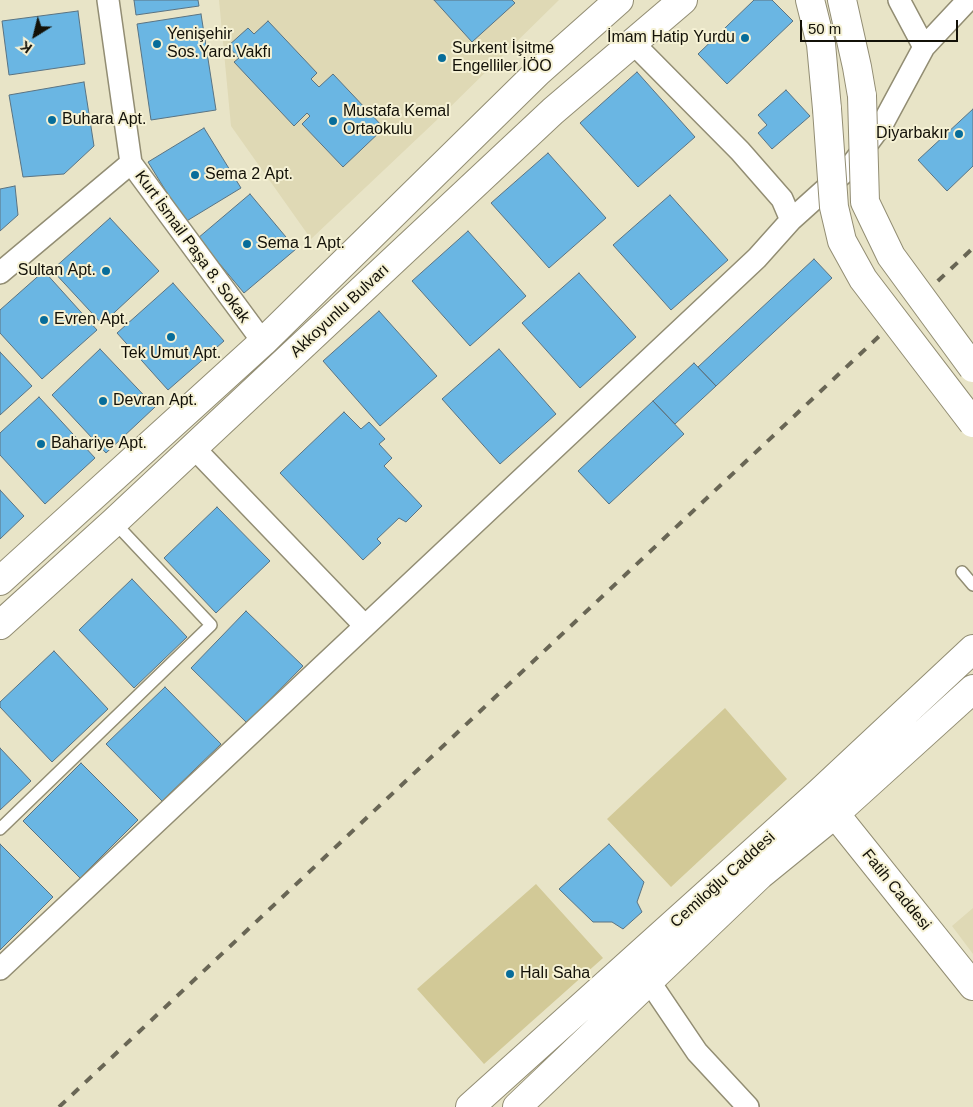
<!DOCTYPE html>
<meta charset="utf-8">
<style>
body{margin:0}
#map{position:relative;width:973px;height:1107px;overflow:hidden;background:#e8e4c7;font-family:Arial,sans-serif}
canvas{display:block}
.north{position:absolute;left:10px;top:10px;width:50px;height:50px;-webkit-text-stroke:4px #f5f1d4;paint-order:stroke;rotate:216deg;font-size:14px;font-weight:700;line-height:20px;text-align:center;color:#131108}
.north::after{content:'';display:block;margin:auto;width:18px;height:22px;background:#131108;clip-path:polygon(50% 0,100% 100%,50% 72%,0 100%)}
.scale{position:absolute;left:800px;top:20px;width:158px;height:22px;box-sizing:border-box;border:2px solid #131108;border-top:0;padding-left:6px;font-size:15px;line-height:18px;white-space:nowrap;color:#131108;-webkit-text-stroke:4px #f5f1d4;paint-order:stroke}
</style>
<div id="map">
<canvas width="973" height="1107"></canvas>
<div class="north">K</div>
<div class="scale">50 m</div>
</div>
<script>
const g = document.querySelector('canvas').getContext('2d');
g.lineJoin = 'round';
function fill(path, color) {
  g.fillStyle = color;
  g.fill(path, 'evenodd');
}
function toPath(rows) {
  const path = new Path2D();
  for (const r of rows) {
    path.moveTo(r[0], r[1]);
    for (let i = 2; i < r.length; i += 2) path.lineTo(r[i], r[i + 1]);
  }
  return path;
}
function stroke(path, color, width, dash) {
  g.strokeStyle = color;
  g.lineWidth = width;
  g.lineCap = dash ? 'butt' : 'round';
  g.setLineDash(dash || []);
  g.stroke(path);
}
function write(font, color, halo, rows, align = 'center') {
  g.font = font + ' Arial,sans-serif';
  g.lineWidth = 4;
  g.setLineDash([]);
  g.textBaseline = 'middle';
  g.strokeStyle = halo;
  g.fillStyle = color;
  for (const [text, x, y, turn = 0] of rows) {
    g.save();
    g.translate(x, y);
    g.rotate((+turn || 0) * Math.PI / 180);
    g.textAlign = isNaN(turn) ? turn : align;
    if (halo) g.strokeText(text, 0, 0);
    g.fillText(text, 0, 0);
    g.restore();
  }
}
fill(toPath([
 [219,0,559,0,440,117,311,239,231,126],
 [973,908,973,954,952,926]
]), '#dfd9b5');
fill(toPath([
 [725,708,787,779,671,887,607,819],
 [536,884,603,958,484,1064,417,989]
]), '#d2c997');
const building = toPath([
 [134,0,198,0,199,6,136,15,134,0],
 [434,0,512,0,515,3,472,42,434,0],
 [754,0,772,0,793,21,727,84,698,54,754,0],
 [78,11,85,64,9,75,2,21,78,11],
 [201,14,216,110,151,120,137,24,201,14],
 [268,21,317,73,311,79,319,87,333,74,384,128,343,167,302,124,310,116,307,113,294,126,234,62,239,58,228,46,248,28,254,34,268,21],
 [637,72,695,137,638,187,580,123,637,72],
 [84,82,94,146,64,174,23,177,9,95,84,82],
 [786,90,810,116,772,149,758,133,767,125,758,115,786,90],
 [973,109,973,166,947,191,918,160,973,109],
 [204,128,241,188,185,222,148,162,204,128],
 [548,153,606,218,549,268,491,203,548,153],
 [15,186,18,215,0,231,0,189,15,186],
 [250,194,296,249,244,293,198,238,250,194],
 [670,195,728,260,671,310,613,245,670,195],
 [110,218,159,271,102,324,52,270,110,218],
 [468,231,526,296,470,346,412,281,468,231],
 [814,259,832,278,716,386,698,367,814,259],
 [44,271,97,330,42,379,0,333,0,310,44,271],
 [579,273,636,337,580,388,522,323,579,273],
 [173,283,224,341,168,390,117,333,173,283],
 [379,311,437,376,380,426,323,361,379,311],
 [100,349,155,407,106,453,52,395,100,349],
 [499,349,556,414,500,464,442,399,499,349],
 [0,352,32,386,0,415,0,352],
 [694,363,716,386,675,424,653,401,694,363],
 [39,397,95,458,45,504,0,455,0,433,39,397],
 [653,401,684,434,609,504,578,471,653,401],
 [344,412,361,429,369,422,385,439,379,444,392,458,384,466,422,506,406,522,399,518,377,539,381,543,363,560,280,473,344,412],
 [0,490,24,516,0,539,0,490],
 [217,507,270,561,216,613,164,558,217,507],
 [132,579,187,637,134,688,79,630,132,579],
 [246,611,303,666,247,723,191,668,246,611],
 [54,651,108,709,52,762,0,707,0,702,54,651],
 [165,687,221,744,162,801,106,744,165,687],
 [0,748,31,781,0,810,0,748],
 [81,763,138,820,80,878,23,821,81,763],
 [0,844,53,897,0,950,0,844],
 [609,844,644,882,637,902,642,912,623,929,612,922,593,922,559,889,609,844]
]);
fill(building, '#6ab6e3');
stroke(building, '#5a7382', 1);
const lane = toPath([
 [962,572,973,585],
 [0,829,211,625,114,522]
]);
const street = toPath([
 [108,0,131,163,263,342],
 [899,0,924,47],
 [633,43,740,151,782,199,791,220],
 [0,273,131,163],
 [194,448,365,626],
 [0,969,757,258,791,220,850,167,883,123,924,47,968,0],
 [649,981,697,1052,748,1107]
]);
const secondary = toPath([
 [810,0,821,44,827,109],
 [842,0,857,67,862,96],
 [824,800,973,986],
 [470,1107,819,793,973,649],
 [517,1107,760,875,835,814,973,689]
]);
const primary = toPath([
 [0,581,263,342,538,72,619,0],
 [0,625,114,522,553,111,683,0]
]);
stroke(lane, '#928d73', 14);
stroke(street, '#928d73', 24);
stroke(secondary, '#928d73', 30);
stroke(primary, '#928d73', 30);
stroke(lane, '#fff', 11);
stroke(street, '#fff', 21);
stroke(secondary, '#fff', 28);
stroke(primary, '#fff', 28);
stroke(toPath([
 [59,1107,973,248]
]), '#696655', 4, [9, 9]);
const secondaryBridge = toPath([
 [862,96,865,202,891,256,973,368],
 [827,109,834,207,842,241,863,279,973,423]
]);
stroke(secondaryBridge, '#928d73', 30, []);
stroke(secondaryBridge, '#fff', 28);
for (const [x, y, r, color] of [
 [745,38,5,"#076d9a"],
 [157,44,5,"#076d9a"],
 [442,58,5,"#076d9a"],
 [52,120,5,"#076d9a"],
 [333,121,5,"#076d9a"],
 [959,134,5,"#076d9a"],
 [195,175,5,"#076d9a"],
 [247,244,5,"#076d9a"],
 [106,271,5,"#076d9a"],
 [44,320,5,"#076d9a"],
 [171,337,5,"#076d9a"],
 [103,401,5,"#076d9a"],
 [41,444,5,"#076d9a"],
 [510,974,5,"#076d9a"]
]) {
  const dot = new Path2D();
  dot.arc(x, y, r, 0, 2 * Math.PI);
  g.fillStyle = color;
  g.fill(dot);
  stroke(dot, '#f5f1d4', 2);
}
write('16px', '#131108', '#f5f1d4', [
 ["Yenişehir",167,35],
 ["Sos.Yard.Vakfı",167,53],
 ["İmam Hatip Yurdu",735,38,"right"],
 ["Surkent İşitme",452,49],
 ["Engelliler İÖO",452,67],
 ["Mustafa Kemal",343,112],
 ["Ortaokulu",343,130],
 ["Buhara Apt.",62,120],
 ["Diyarbakır",949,134,"right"],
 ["Sema 2 Apt.",205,175],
 ["Sema 1 Apt.",257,244],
 ["Sultan Apt.",96,271,"right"],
 ["Evren Apt.",54,320],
 ["Tek Umut Apt.",171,354,"center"],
 ["Devran Apt.",113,401],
 ["Bahariye Apt.",51,444],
 ["Halı Saha",520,974]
], 'left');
write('16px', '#131108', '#f5f1d4', [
 ["Kurt İsmail Paşa 8. Sokak",192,247,54],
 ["Akkoyunlu Bulvarı",340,311,-43],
 ["Cemiloğlu Caddesi",723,880,-42],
 ["Fatih Caddesi",896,890,51]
]);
</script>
